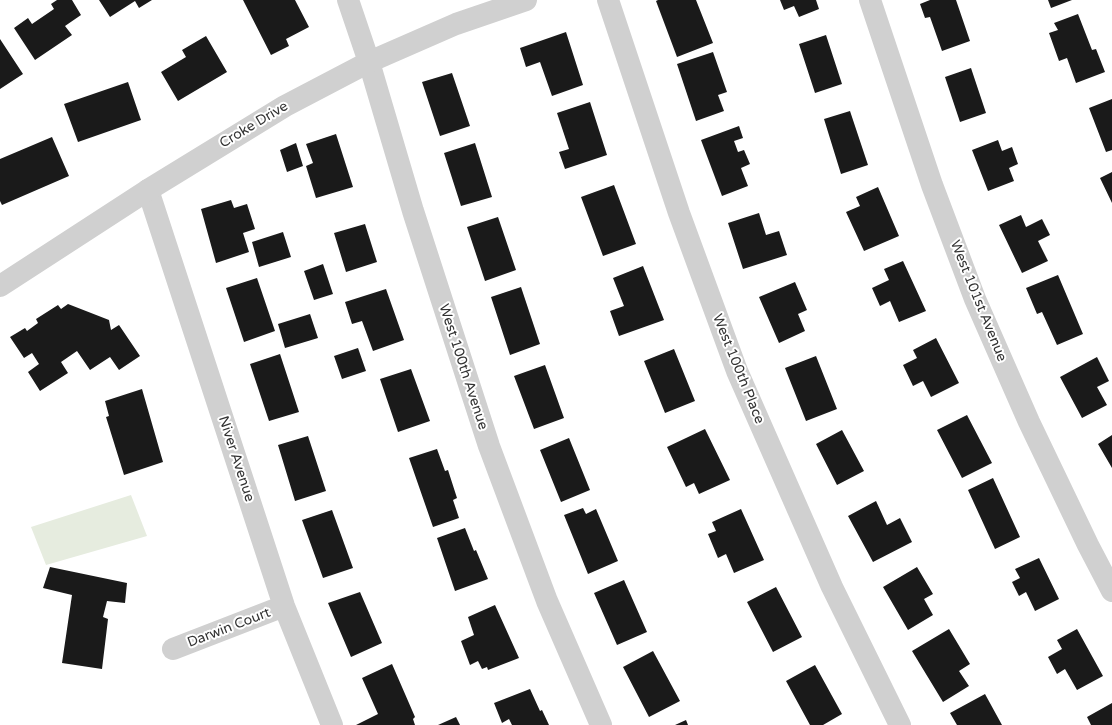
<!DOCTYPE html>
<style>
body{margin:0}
canvas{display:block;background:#fff}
</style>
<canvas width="1112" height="725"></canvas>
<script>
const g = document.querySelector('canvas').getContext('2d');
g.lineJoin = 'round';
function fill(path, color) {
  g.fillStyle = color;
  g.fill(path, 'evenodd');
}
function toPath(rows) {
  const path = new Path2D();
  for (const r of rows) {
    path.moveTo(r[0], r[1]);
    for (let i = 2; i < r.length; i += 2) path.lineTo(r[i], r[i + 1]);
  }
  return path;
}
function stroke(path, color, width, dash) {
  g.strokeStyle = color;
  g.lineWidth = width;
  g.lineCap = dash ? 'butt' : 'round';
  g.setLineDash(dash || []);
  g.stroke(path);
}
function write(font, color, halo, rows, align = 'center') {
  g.font = font + ' "Varela Round",sans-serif';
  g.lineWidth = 4;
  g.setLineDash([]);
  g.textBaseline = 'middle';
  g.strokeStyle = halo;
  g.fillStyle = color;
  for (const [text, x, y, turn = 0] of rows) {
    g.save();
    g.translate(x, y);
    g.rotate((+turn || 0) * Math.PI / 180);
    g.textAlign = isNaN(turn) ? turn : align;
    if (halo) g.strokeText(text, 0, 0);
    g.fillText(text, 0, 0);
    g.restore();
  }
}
fill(toPath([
 [131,495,147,536,46,565,31,527]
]), '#e6ecdf');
fill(toPath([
 [57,0,72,0,81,15,65,26,72,35,35,60,14,28,28,18,32,24,54,9,51,4],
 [99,0,152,0,139,8,135,1,110,17],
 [243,0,295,0,309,27,286,39,289,46,271,55],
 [658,0,696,0,713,43,677,57,656,1],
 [780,0,816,0,819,9,799,17,794,6,784,10],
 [930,0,956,0,970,41,942,51,930,17,925,18,920,4],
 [1048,0,1072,0,1051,8],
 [1078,14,1092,50,1096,49,1105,72,1076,83,1067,58,1059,61,1049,33,1058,30,1054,23],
 [566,32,583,85,552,96,540,62,526,67,520,48],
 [826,35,842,84,815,93,799,44],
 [206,36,227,72,178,101,161,72,186,57,182,50],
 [0,39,23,74,0,89],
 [713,52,727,92,718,95,724,111,696,121,677,64],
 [971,68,986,113,960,122,945,77],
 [452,73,470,126,440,136,422,82],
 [128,82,141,120,78,142,64,104],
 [1112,99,1112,150,1106,152,1089,108],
 [590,102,607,155,565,169,559,152,569,149,557,113],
 [850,111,868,165,841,174,824,119],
 [739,126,743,138,734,141,738,152,744,150,750,164,741,168,748,186,722,196,701,140],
 [336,134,353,187,316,198,306,166,313,163,306,144],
 [52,137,69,176,2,205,0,201,0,159],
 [998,140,1002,151,1012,147,1018,164,1009,168,1014,181,988,191,972,150],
 [296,143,303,166,287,172,280,150],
 [475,143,492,197,461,206,444,153],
 [1112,172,1112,203,1100,178],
 [614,185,636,244,603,256,581,197],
 [878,187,899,236,864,251,846,212,860,206,856,197],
 [231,200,234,208,247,204,255,229,243,233,249,252,216,263,201,209],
 [759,213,766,235,779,231,787,255,743,269,728,223],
 [1021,215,1026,227,1042,219,1050,235,1038,241,1048,261,1022,273,999,225],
 [498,217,516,270,485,281,467,227],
 [365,224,377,262,346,272,334,233],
 [283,232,291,257,259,267,252,242],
 [903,261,926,311,899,322,890,301,880,306,872,288,889,280,884,269],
 [323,264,333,294,314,300,304,271],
 [643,266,664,320,619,336,610,311,624,306,613,278],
 [1058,275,1083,334,1057,345,1042,312,1037,314,1026,288],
 [257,278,275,331,244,342,226,288],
 [795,282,807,310,798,314,805,331,779,343,759,297],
 [521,287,540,344,510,355,491,297],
 [386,289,404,340,373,351,362,321,352,324,345,302],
 [68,304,109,320,111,330,119,325,140,356,119,370,110,357,90,370,77,351,61,362,68,373,40,391,28,372,39,364,32,353,24,358,10,337,25,328,27,331,38,323,36,319,58,305,61,309],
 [310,314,318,338,285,348,278,324],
 [936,338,959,383,931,397,923,381,913,386,903,365,917,358,913,350],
 [358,348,366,371,342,379,334,356],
 [674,349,695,401,665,413,644,361],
 [280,354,299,412,269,421,250,364],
 [816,356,837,409,806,421,785,368],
 [1097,357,1109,381,1097,387,1107,405,1082,418,1060,377],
 [545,365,564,418,534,429,514,376],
 [411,369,430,421,398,432,380,379],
 [142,389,163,462,124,475,106,417,109,416,105,401],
 [967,415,992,463,962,478,937,430],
 [705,429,730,480,699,494,694,483,686,487,667,447],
 [842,430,864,471,837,485,816,444],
 [1112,435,1112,468,1098,444],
 [308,436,326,491,295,501,278,445],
 [569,438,590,490,561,502,540,450],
 [437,449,445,471,448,470,457,498,453,500,459,518,433,527,409,458],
 [993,478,1020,537,995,549,968,490],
 [876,501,887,525,900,518,912,542,873,562,848,516],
 [583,508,586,514,596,509,618,561,588,574,564,515],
 [741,509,764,560,734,573,726,554,718,558,708,534,716,531,712,522],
 [332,510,353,568,323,578,302,520],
 [465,528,474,551,476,550,488,579,455,591,437,538],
 [1039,558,1059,599,1035,611,1026,592,1019,596,1012,582,1020,578,1015,569],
 [50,567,127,583,125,603,107,601,103,617,108,619,102,669,62,663,72,595,43,588],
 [917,567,933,594,924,599,933,615,908,630,883,587],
 [624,580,647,632,617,645,594,593],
 [776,587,802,637,773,652,747,602],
 [360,592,382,643,351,657,328,603],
 [495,605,519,658,488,670,487,667,482,669,478,661,470,665,461,641,474,635,468,617],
 [949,629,970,664,959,671,969,686,943,702,912,651],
 [1077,629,1103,676,1077,690,1065,669,1057,674,1048,657,1062,649,1057,640],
 [653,651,680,701,649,717,623,667],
 [392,664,415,717,413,719,415,725,356,725,378,714,362,678],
 [815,665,842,714,823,725,810,725,786,681],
 [530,689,540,711,542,710,549,725,512,725,509,719,502,723,494,703],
 [985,694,1002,725,957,725,950,713],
 [1112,703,1112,725,1091,725,1087,717],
 [456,717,460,725,438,725],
 [686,720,688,725,675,725]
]), '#1a1a1a');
stroke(toPath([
 [608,0,679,213,737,371,832,587,900,725],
 [870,0,932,185,975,299,1029,422,1088,545,1112,591],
 [369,62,413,211,489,446,547,601,601,725],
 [148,190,284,606,332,725],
 [173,649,284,606]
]), '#d0d0d0', 22);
stroke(toPath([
 [348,0,369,62],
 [0,286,148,190,285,106,369,62,456,24,526,0]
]), '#d0d0d0', 22);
write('14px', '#333', '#fff', [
 ["Croke Drive",254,125,-31],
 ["West 101st Avenue",978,301,68],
 ["West 100th Avenue",463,367,72],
 ["West 100th Place",738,369,68],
 ["Niver Avenue",236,459,72],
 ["Darwin Court",229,628,-21]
]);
</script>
